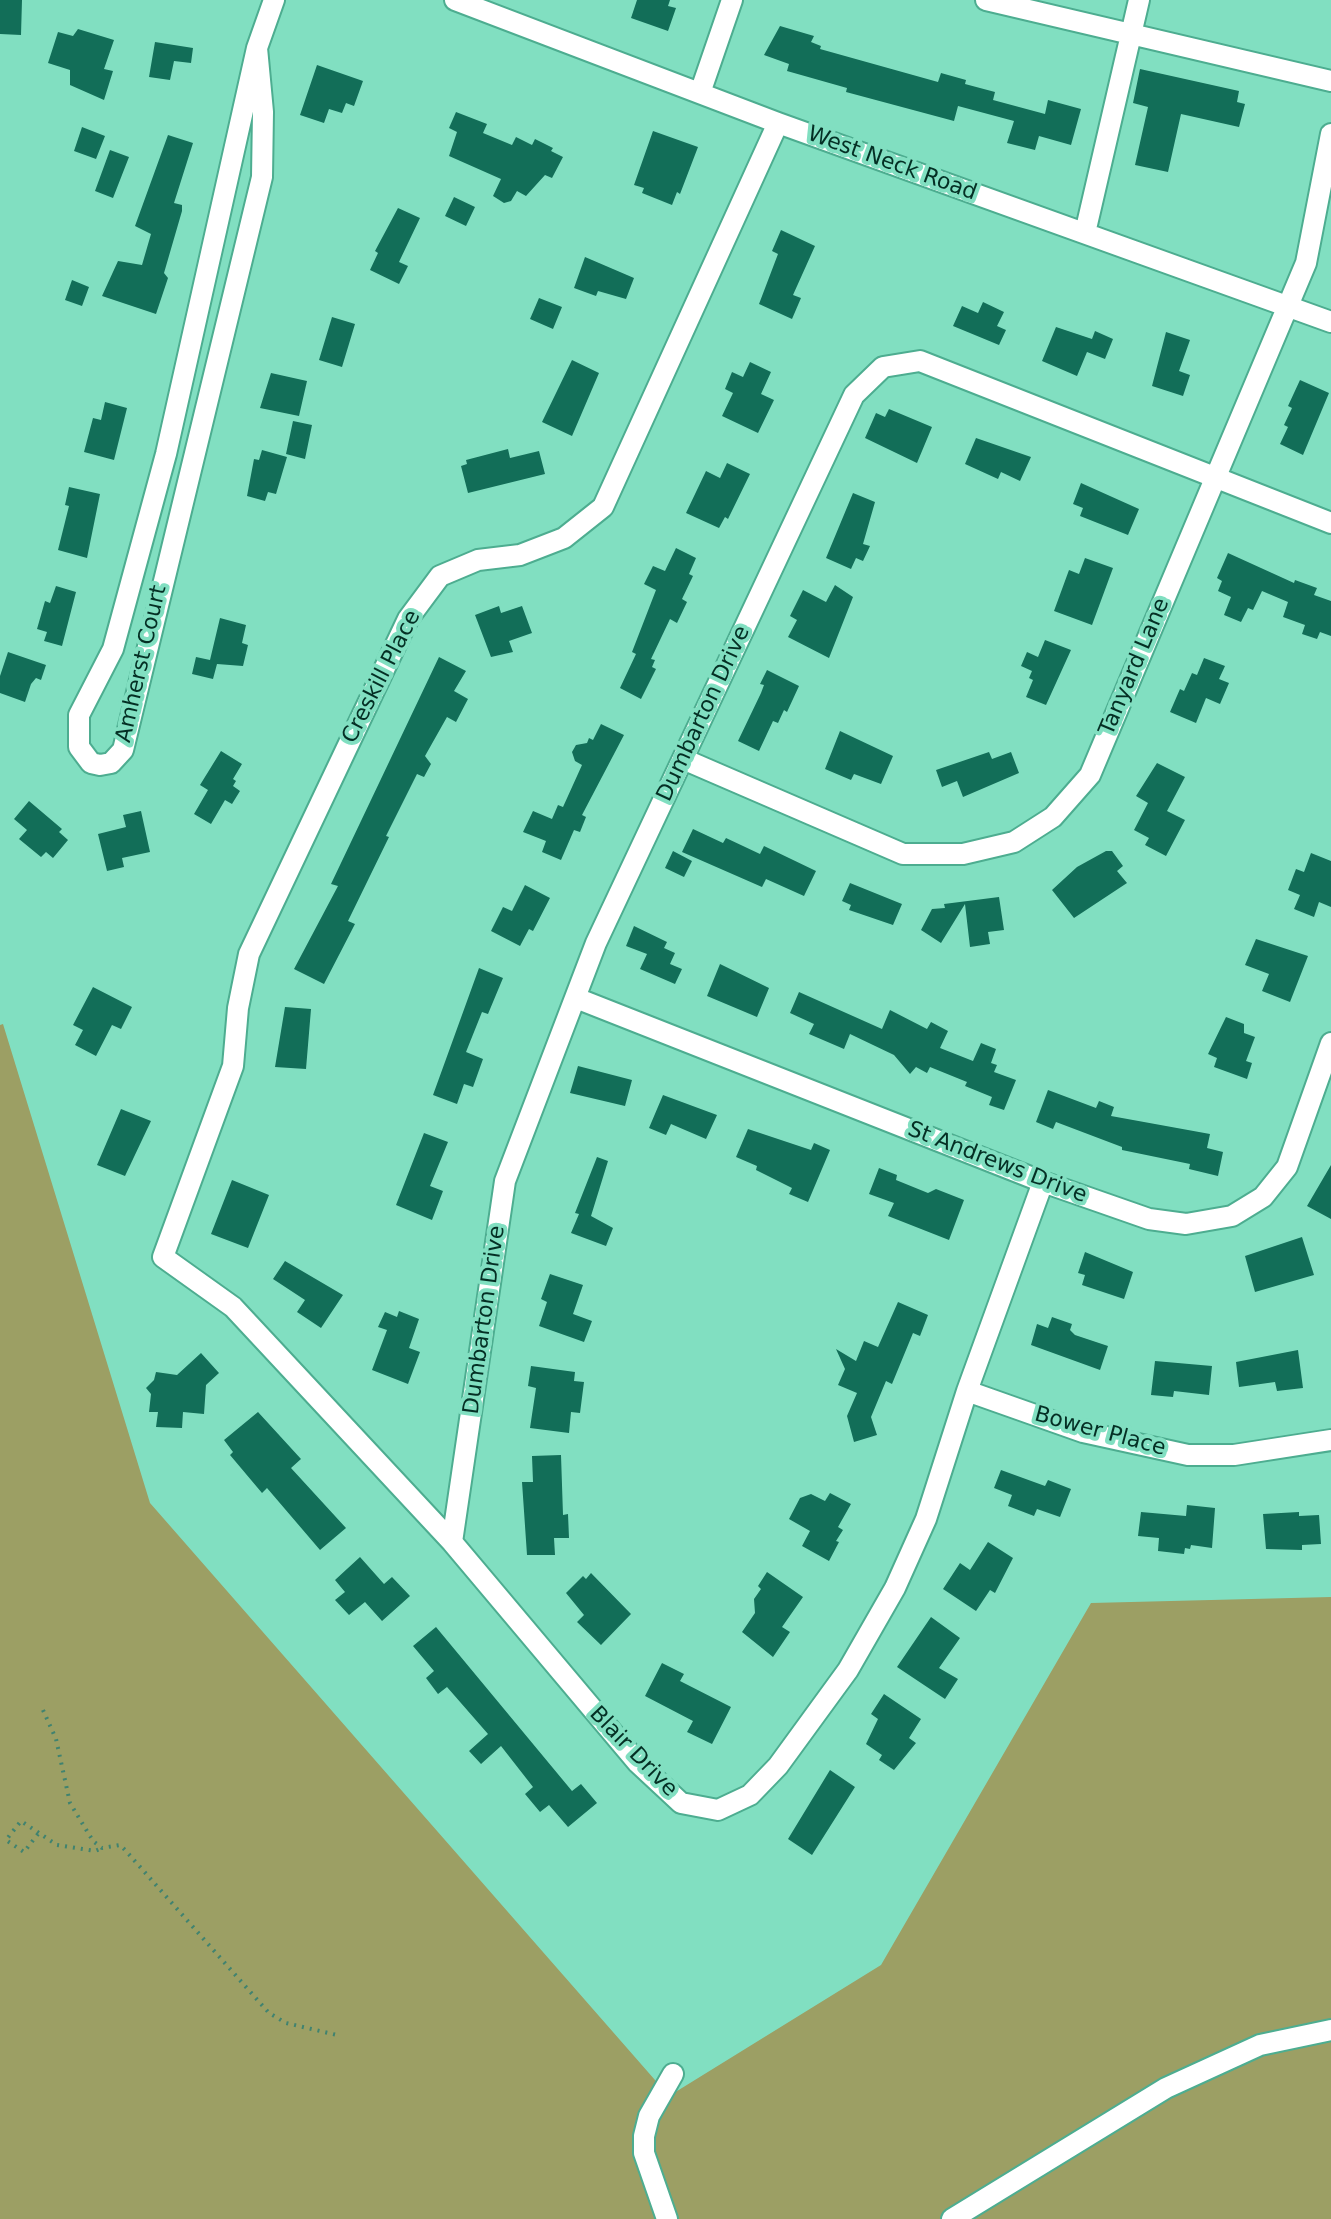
<!DOCTYPE html>
<style>
body{margin:0}
canvas{display:block;background:#81dfc1}
</style>
<canvas width="1331" height="2219"></canvas>
<script>
const g = document.querySelector('canvas').getContext('2d');
g.lineJoin = 'round';
function fill(path, color) {
  g.fillStyle = color;
  g.fill(path, 'evenodd');
}
function toPath(rows) {
  const path = new Path2D();
  for (const r of rows) {
    path.moveTo(r[0], r[1]);
    for (let i = 2; i < r.length; i += 2) path.lineTo(r[i], r[i + 1]);
  }
  return path;
}
function stroke(path, color, width, dash) {
  g.strokeStyle = color;
  g.lineWidth = width;
  g.lineCap = dash ? 'butt' : 'round';
  g.setLineDash(dash || []);
  g.stroke(path);
}
function write(font, color, halo, rows, align = 'center') {
  g.font = font + ' "DejaVu Sans",sans-serif';
  g.lineWidth = 8;
  g.setLineDash([]);
  g.textBaseline = 'middle';
  g.strokeStyle = halo;
  g.fillStyle = color;
  for (const [text, x, y, turn = 0] of rows) {
    g.save();
    g.translate(x, y);
    g.rotate((+turn || 0) * Math.PI / 180);
    g.textAlign = isNaN(turn) ? turn : align;
    if (halo) g.strokeText(text, 0, 0);
    g.fillText(text, 0, 0);
    g.restore();
  }
}
fill(toPath([
 [3,1024,150,1503,669,2096,881,1965,1091,1603,1331,1597,1331,2219,0,2219,0,1025]
]), '#9c9f64');
fill(toPath([
 [0,0,22,0,21,35,0,34],
 [637,0,670,0,668,6,676,8,668,31,631,18],
 [780,26,814,36,811,42,821,46,820,49,938,82,941,73,966,80,965,84,995,92,993,100,1045,114,1048,100,1081,109,1071,145,1039,136,1035,150,1007,143,1014,121,958,106,954,121,846,92,847,88,787,71,789,64,764,55],
 [78,29,114,40,104,69,113,71,104,100,70,85,70,70,48,63,58,32,73,36],
 [155,42,193,48,191,63,174,61,170,80,149,77],
 [317,65,363,81,354,106,346,103,342,113,329,109,324,123,300,115],
 [1140,69,1239,91,1237,102,1245,104,1239,127,1181,114,1168,172,1135,165,1148,107,1133,103],
 [456,112,487,124,483,133,512,145,516,137,532,145,535,139,553,148,551,151,563,157,552,178,545,175,526,196,517,191,511,201,504,203,493,196,501,179,449,156,457,132,449,128],
 [82,127,105,136,96,159,74,151],
 [653,131,698,147,680,194,677,192,672,205,642,193,644,188,634,185],
 [168,135,193,143,174,203,182,205,182,211,164,273,168,278,156,314,102,296,118,261,142,265,151,234,135,226],
 [110,150,129,157,113,198,95,191],
 [454,197,475,207,466,226,445,216],
 [398,208,420,218,399,262,408,266,399,284,370,270,378,253,375,251],
 [781,230,815,246,793,295,801,298,792,319,759,304,778,254,772,251],
 [585,257,634,278,626,299,598,291,596,296,574,288],
 [72,280,89,287,82,306,65,300],
 [539,298,562,307,553,329,530,319],
 [983,302,1004,312,997,326,1006,330,999,345,953,326,962,306,978,313],
 [332,317,355,324,342,367,319,360],
 [1056,327,1092,339,1095,331,1113,339,1105,359,1087,352,1077,376,1042,361],
 [1166,332,1190,340,1179,371,1190,375,1183,396,1152,386],
 [572,360,599,373,572,436,542,422],
 [750,362,771,372,761,394,774,400,758,433,722,416,733,393,725,389,732,372,743,377],
 [271,373,307,381,299,416,260,408],
 [1300,380,1329,393,1303,455,1280,444,1288,427,1284,425,1292,408,1288,406],
 [105,402,127,408,114,460,84,452,93,418,101,420],
 [889,409,932,427,917,463,865,438,876,413,885,417],
 [293,421,312,425,305,459,286,454],
 [976,438,1031,457,1020,481,1001,472,998,479,965,464],
 [508,449,510,458,539,451,545,474,468,493,461,466,467,464,466,460],
 [262,450,287,457,276,494,268,492,265,501,247,496,254,459,259,460],
 [727,463,750,474,728,519,725,517,719,528,686,513,706,471,720,478],
 [1081,483,1139,509,1128,535,1080,516,1083,508,1073,504],
 [69,487,100,494,87,558,58,550,69,506,65,505],
 [853,493,875,502,863,544,870,546,863,561,856,558,851,569,826,558],
 [676,548,696,558,689,574,693,576,682,599,687,602,677,623,670,619,651,659,655,660,652,667,656,669,641,699,620,688,636,654,632,652,656,590,644,584,653,566,665,571],
 [1228,553,1294,583,1295,580,1317,588,1314,595,1331,601,1331,636,1320,632,1317,639,1302,634,1305,625,1283,617,1288,602,1262,591,1253,610,1248,608,1241,622,1224,615,1231,597,1218,591,1222,581,1217,578],
 [1085,558,1113,568,1092,625,1054,611,1069,570,1079,574],
 [835,585,853,597,829,658,788,637,797,620,790,616,803,590,826,602],
 [56,586,76,592,62,646,44,641,47,632,37,629,45,601,50,603],
 [499,606,501,613,522,606,532,633,509,641,513,652,491,657,475,615],
 [220,618,246,625,242,643,248,645,243,666,217,664,213,679,192,674,196,657,210,660],
 [1045,640,1071,650,1046,705,1026,697,1033,680,1029,678,1032,671,1021,666,1027,652,1038,657],
 [8,652,46,665,41,680,36,678,31,684,25,702,0,693,0,676],
 [439,657,466,671,454,691,468,699,456,722,447,717,425,756,431,764,424,777,417,774,386,836,389,837,348,921,355,924,324,984,294,969,338,886,331,884],
 [1204,658,1225,666,1219,679,1229,683,1220,704,1206,698,1196,723,1170,712,1180,689,1184,691,1192,673,1197,675],
 [767,670,799,686,787,712,784,710,778,723,773,721,759,751,738,741,761,693,764,685,760,684],
 [601,724,624,735,582,815,586,817,580,832,574,830,561,860,542,852,546,841,523,832,533,811,552,819,558,805,563,807,582,765,575,761,572,752,576,745,587,743,589,738,593,740],
 [840,731,893,756,881,784,854,774,851,780,825,769],
 [221,751,242,764,233,779,236,781,233,786,240,791,232,804,225,800,211,824,194,814,208,790,200,785],
 [989,752,992,759,1011,752,1019,773,963,797,957,781,942,787,936,770],
 [1157,763,1185,777,1167,811,1185,820,1166,856,1145,845,1149,838,1134,830,1148,803,1136,796],
 [29,801,62,829,59,832,68,840,53,858,46,852,41,857,19,839,27,830,14,819],
 [141,811,150,852,122,858,124,867,107,871,98,834,126,827,123,815],
 [693,829,723,843,726,838,760,854,764,846,816,871,804,896,766,879,762,887,682,852],
 [673,851,692,861,684,877,665,868],
 [1106,851,1112,851,1123,866,1117,871,1127,883,1074,918,1052,890,1077,867],
 [1311,853,1331,861,1331,907,1319,902,1314,917,1294,909,1300,895,1288,890,1296,869,1304,872],
 [850,883,902,904,893,925,849,910,851,905,842,901],
 [525,885,550,898,533,931,529,929,520,946,491,931,503,907,512,911],
 [999,897,1004,930,988,932,990,944,970,947,965,904,941,943,921,930,932,909,945,908,944,904],
 [634,926,667,942,664,948,675,953,670,964,682,969,675,984,640,969,647,954,626,946],
 [1256,939,1308,956,1290,1002,1262,991,1269,974,1245,965],
 [720,964,769,988,757,1017,707,996],
 [479,968,503,978,488,1014,482,1012,466,1052,483,1059,473,1087,464,1084,457,1104,433,1095],
 [93,987,132,1007,121,1029,112,1025,96,1056,75,1045,83,1030,73,1025],
 [799,992,882,1029,890,1010,927,1029,931,1022,948,1031,940,1048,973,1061,981,1043,996,1049,991,1063,997,1065,994,1072,1016,1080,1004,1110,989,1105,992,1097,965,1086,967,1082,930,1067,927,1073,916,1067,910,1074,894,1055,850,1034,844,1049,809,1034,814,1024,790,1013],
 [285,1007,311,1009,306,1069,275,1067],
 [1226,1017,1244,1024,1244,1033,1255,1037,1246,1061,1252,1063,1247,1079,1214,1067,1217,1058,1208,1054],
 [578,1066,632,1080,625,1106,570,1093],
 [1048,1090,1096,1108,1099,1101,1114,1107,1111,1116,1210,1134,1207,1148,1223,1152,1218,1176,1189,1169,1190,1164,1122,1150,1122,1147,1056,1122,1053,1129,1036,1122],
 [663,1095,717,1115,706,1139,671,1124,666,1135,649,1128],
 [121,1109,151,1121,125,1176,97,1165],
 [748,1129,811,1150,814,1143,830,1150,808,1202,789,1194,792,1188,756,1170,757,1166,736,1157],
 [424,1133,448,1142,430,1186,443,1191,432,1220,396,1205],
 [597,1157,608,1161,591,1216,613,1228,606,1246,571,1233,579,1214,575,1213],
 [1331,1165,1331,1219,1307,1206],
 [879,1168,897,1175,896,1180,928,1193,936,1189,964,1200,949,1240,888,1216,894,1203,869,1194],
 [232,1180,269,1195,248,1248,211,1234],
 [1302,1237,1314,1275,1255,1292,1245,1256],
 [1085,1252,1133,1272,1124,1299,1082,1285,1085,1275,1078,1273],
 [285,1261,343,1295,321,1328,297,1312,305,1300,273,1279],
 [550,1274,583,1285,573,1314,592,1321,584,1342,539,1326,547,1302,541,1299],
 [898,1302,928,1315,920,1336,913,1333,892,1384,886,1381,871,1417,877,1435,854,1442,847,1416,857,1393,838,1385,845,1369,836,1349,856,1361,864,1341,878,1347],
 [399,1311,419,1319,409,1348,420,1352,408,1384,372,1370,387,1330,378,1327,385,1312,397,1317],
 [1052,1317,1072,1324,1070,1330,1075,1335,1108,1346,1100,1370,1031,1345,1037,1324,1048,1328],
 [1298,1350,1303,1388,1277,1391,1275,1382,1239,1387,1236,1362],
 [201,1353,219,1373,206,1385,204,1414,183,1412,182,1428,156,1427,158,1412,149,1412,151,1394,146,1388,154,1380,156,1372,177,1375],
 [1155,1361,1212,1366,1209,1395,1174,1391,1173,1397,1151,1395],
 [531,1366,575,1372,574,1381,584,1382,580,1413,571,1412,569,1433,530,1428,536,1388,528,1386],
 [258,1412,301,1459,291,1468,346,1528,320,1550,267,1488,262,1493,230,1455,233,1452,224,1440],
 [561,1455,563,1515,568,1514,569,1538,554,1538,555,1555,527,1555,522,1482,533,1482,532,1456],
 [1001,1470,1045,1486,1048,1480,1071,1489,1060,1517,1037,1509,1034,1516,1008,1506,1012,1495,994,1488],
 [830,1493,851,1504,838,1527,843,1530,836,1541,839,1542,829,1561,802,1546,810,1531,789,1519,800,1498,811,1494,825,1501],
 [1187,1505,1215,1508,1212,1548,1191,1545,1190,1549,1185,1548,1184,1554,1158,1551,1159,1538,1138,1536,1141,1512,1186,1516],
 [1299,1512,1299,1516,1319,1515,1321,1544,1302,1545,1302,1550,1266,1549,1263,1514],
 [988,1542,1013,1558,995,1593,990,1590,976,1611,943,1589,960,1563,970,1570],
 [360,1557,384,1584,392,1577,410,1596,382,1621,365,1602,349,1615,335,1600,345,1592,335,1580],
 [767,1572,803,1597,782,1627,790,1632,773,1657,742,1632,755,1613,754,1599,761,1589,758,1586],
 [591,1573,631,1614,601,1645,577,1622,584,1615,566,1593,583,1576,586,1579],
 [931,1617,960,1638,939,1668,958,1679,945,1699,897,1667],
 [436,1627,572,1791,581,1784,597,1803,568,1827,549,1805,540,1812,525,1794,533,1787,501,1746,481,1764,469,1751,488,1734,447,1687,438,1694,426,1678,434,1671,413,1646],
 [662,1663,684,1674,680,1681,731,1707,712,1744,687,1732,693,1721,645,1696],
 [884,1694,921,1719,909,1738,916,1743,894,1770,879,1760,882,1755,866,1744,878,1719,871,1714],
 [830,1770,855,1787,812,1855,788,1839]
]), '#126e58');
const minor = toPath([
 [455,0,778,123,1331,322],
 [986,0,1331,81],
 [257,48,263,112,262,177,123,750,111,763,100,765,91,763,79,747,79,715,113,649,166,454,257,48,274,0],
 [700,93,732,0],
 [778,123,603,507,564,538,520,555,478,560,440,576,408,619,249,954,238,1008,233,1066,163,1257,233,1307,452,1542,638,1763,681,1803,718,1810,750,1795,778,1766,848,1670,895,1588,926,1519,967,1391,1043,1182],
 [1085,233,1139,0],
 [683,759,903,854,963,854,1014,842,1053,817,1090,775,1306,263,1331,134],
 [576,998,1043,1182,1149,1219,1186,1224,1232,1216,1263,1197,1287,1167,1331,1043],
 [967,1391,1083,1432,1188,1455,1234,1455,1331,1440],
 [452,1542,505,1181,596,943,854,395,883,367,920,361,1331,523],
 [667,2219,644,2153,644,2136,649,2116,673,2074],
 [952,2219,1166,2088,1260,2045,1331,2030]
]);
stroke(minor, '#4dad90', 24);
stroke(toPath([
 [43,1710,56,1739,70,1803,93,1841,102,1848,120,1845,126,1851,269,2013,286,2023,337,2035],
 [38,1834,24,1852,6,1840,21,1821,57,1845,95,1851,102,1848]
]), '#40836f', 4, [2, 6]);
stroke(minor, '#fff', 20);
write('22px', '#042f24', '#81dfc1', [
 ["West Neck Road",892,164,20],
 ["Amherst Court",142,664,-77],
 ["Tanyard Lane",1135,667,-67],
 ["Creskill Place",382,677,-63],
 ["Dumbarton Drive",704,714,-65],
 ["St Andrews Drive",997,1163,21],
 ["Dumbarton Drive",485,1320,-82],
 ["Bower Place",1100,1432,15],
 ["Blair Drive",633,1752,46]
]);
</script>
